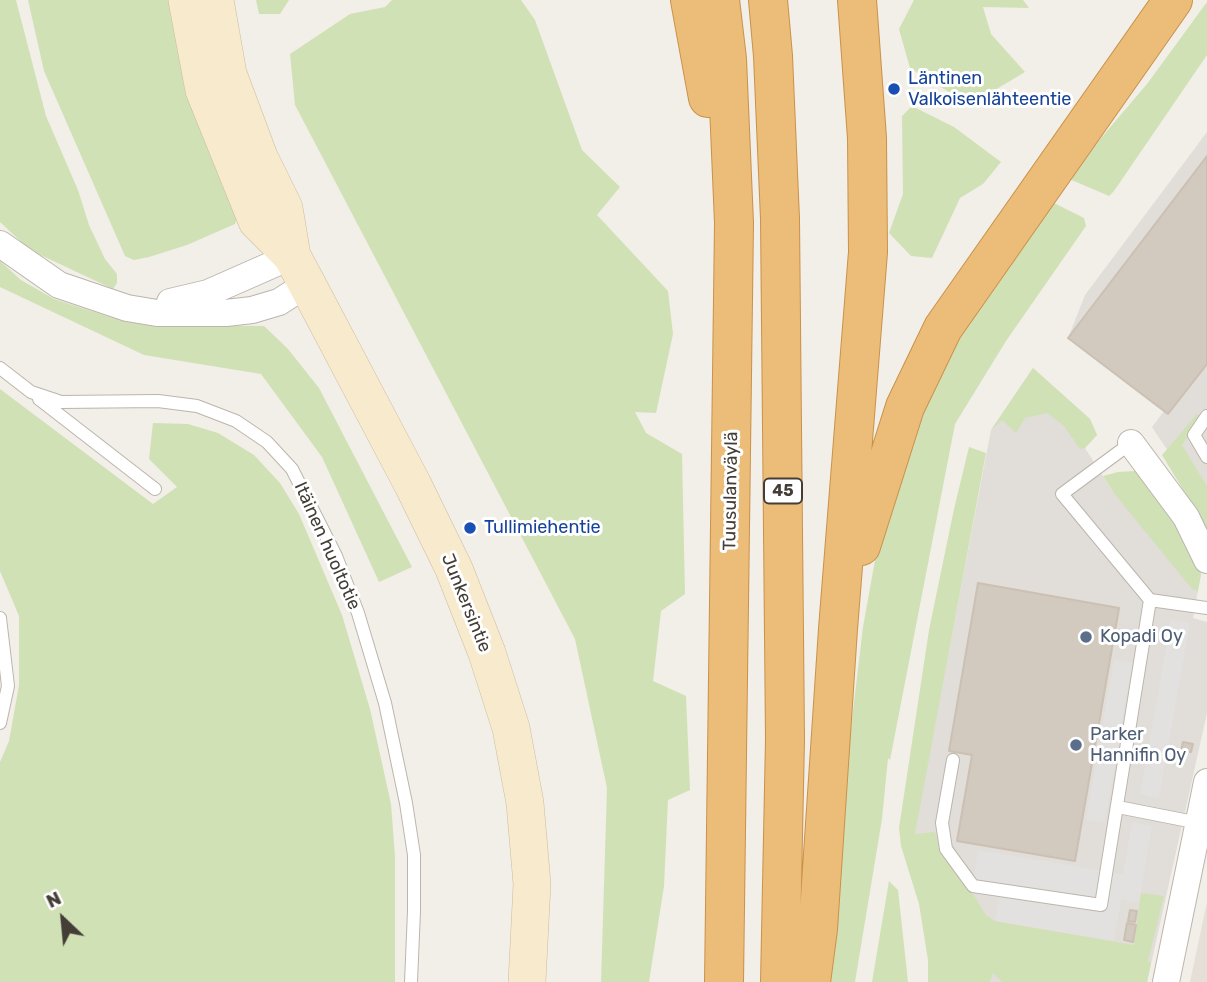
<!DOCTYPE html>
<meta charset="utf-8">
<style>
body{margin:0}
#map{position:relative;width:1207px;height:982px;overflow:hidden;background:#f2eee8;font-family:Rubik,sans-serif}
canvas{display:block}
.north{position:absolute;left:28px;top:884px;width:70px;height:70px;-webkit-text-stroke:5px #fff;paint-order:stroke;rotate:334deg;font-size:19px;font-weight:700;line-height:28px;text-align:center;color:#443e37}
.north::after{content:'';display:block;margin:auto;width:24px;height:32px;background:#443e37;clip-path:polygon(50% 0,100% 100%,50% 72%,0 100%)}
</style>
<div id="map">
<canvas width="1207" height="982"></canvas>
<div class="north">N</div>
</div>
<script>
const g = document.querySelector('canvas').getContext('2d');
g.lineJoin = 'round';
function fill(path, color) {
  g.fillStyle = color;
  g.fill(path, 'evenodd');
}
function toPath(rows) {
  const path = new Path2D();
  for (const r of rows) {
    path.moveTo(r[0], r[1]);
    for (let i = 2; i < r.length; i += 2) path.lineTo(r[i], r[i + 1]);
  }
  return path;
}
function stroke(path, color, width, dash) {
  g.strokeStyle = color;
  g.lineWidth = width;
  g.lineCap = dash ? 'butt' : 'round';
  g.setLineDash(dash || []);
  g.stroke(path);
}
function write(font, color, halo, rows, align = 'center') {
  g.font = font + ' Rubik,sans-serif';
  g.lineWidth = 6;
  g.setLineDash([]);
  g.textBaseline = 'middle';
  g.strokeStyle = halo;
  g.fillStyle = color;
  for (const [text, x, y, turn = 0] of rows) {
    g.save();
    g.translate(x, y);
    g.rotate((+turn || 0) * Math.PI / 180);
    g.textAlign = isNaN(turn) ? turn : align;
    if (halo) g.strokeText(text, 0, 0);
    g.fillText(text, 0, 0);
    g.restore();
  }
}
fill(toPath([
 [1207,902,1207,982,1190,982]
]), '#e5dfd7');
fill(toPath([
 [1207,132,1207,510,1152,427,1164,411,1068,338,1085,295],
 [1033,368,1090,419,1097,435,1085,448,1113,492,1201,574,1193,618,1207,622,1207,713,1147,982,990,982,992,972,914,834,991,430]
]), '#e1ddd9');
fill(toPath([
 [0,0,16,0,46,116,78,190,89,225,105,259,117,274,117,283,113,289,30,250,0,222],
 [28,0,172,0,237,219,235,224,187,245,149,257,134,260,125,256,44,71],
 [256,0,289,0,280,14,259,14],
 [392,0,521,0,535,20,582,150,620,187,597,215,668,291,673,334,656,413,635,412,646,433,682,454,685,594,661,611,653,681,686,696,690,790,668,800,664,886,649,982,601,982,607,788,575,639,295,105,290,54,350,14,385,7],
 [914,0,1023,0,1029,8,983,7,991,34,1025,72,970,105,910,68,899,29],
 [1207,2,1207,55,1114,191,1109,196,1067,178,1147,84],
 [912,106,954,127,1001,162,983,184,960,198,932,258,911,256,889,233,903,194,902,116],
 [1048,200,1084,218,1086,226,1006,341,955,424,890,760,888,758,882,819,855,982,825,982,841,811,863,627,879,538,917,423,967,322],
 [0,261,21,280,54,299,113,318,171,325,264,326,288,349,319,388,412,567,379,582,322,457,261,374,144,355,0,287],
 [1033,368,1090,419,1097,435,1085,448,1080,449,1064,426,1047,413,1025,418,1016,433,1002,420,991,430],
 [0,389,153,504,177,487,149,459,153,423,188,424,218,433,254,455,280,483,299,514,342,615,370,709,391,804,395,856,395,982,0,982,0,762,9,741,19,685,19,616,0,571],
 [1197,414,1201,418,1182,445,1207,486,1207,529,1162,455],
 [969,447,986,453,915,834,935,832,941,853,973,894,986,915,995,921,1134,945,1141,893,1164,896,1148,961,1151,963,1147,982,1002,982,993,973,990,982,928,982,928,960,919,904,901,846,899,828,929,630,954,509],
 [1135,471,1151,487,1185,539,1201,574,1198,591,1192,589,1113,492,1103,476,1118,472],
 [889,881,898,890,908,982,872,982]
]), '#d1e1b6');
fill(toPath([
 [1171,620,1190,623,1159,798,1140,794],
 [1114,660,1132,663,1105,823,1086,820],
 [1132,822,1152,826,1139,902,1121,900,1114,941,995,921,999,898,971,893,978,850,1123,874]
]), '#e3e1df');
const building = toPath([
 [1207,156,1207,364,1168,414,1068,338,1207,156],
 [978,583,1119,608,1075,861,957,841,972,755,949,751,978,583],
 [1183,742,1193,744,1191,752,1181,751,1183,742],
 [1130,910,1137,911,1135,922,1128,921,1130,910],
 [1127,923,1136,925,1133,942,1124,940,1127,923]
]);
fill(building, '#d2c9bf');
stroke(building, '#ccc0b3', 2);
const lane = toPath([
 [0,368,31,392,61,402,158,401,197,406,236,421,267,442,292,469,336,556,358,613,385,703,406,803,414,855,414,911,411,982],
 [39,399,155,489],
 [1207,416,1194,435,1207,457],
 [1150,600,1207,608],
 [0,618,8,686,0,723],
 [953,760,942,823,946,849,973,886,1101,905,1150,600,1062,494,1131,443],
 [1118,807,1199,823]
]);
const street = toPath([
 [0,244,59,285,127,308,157,313,226,313,252,310,279,302,307,284],
 [170,302,208,293,292,256],
 [1131,443,1186,517,1207,560],
 [1166,982,1207,782]
]);
const secondary = toPath([
 [187,0,204,90,257,221,292,256,307,284,413,485,454,569,487,653,511,728,525,803,532,884,527,982],
 [215,0,228,74,259,157,284,208,292,256]
]);
const highway = toPath([
 [690,0,708,98],
 [720,0,727,59,734,223,724,982],
 [768,0,773,56,780,219,785,739,780,982],
 [861,546,905,407,943,328,1173,0],
 [811,982,818,929,838,629,868,252,867,138,857,0]
]);
stroke(lane, '#bcb5ac', 14);
stroke(street, '#bcb5ac', 28);
stroke(secondary, '#ccbc9d', 38);
stroke(highway, '#ca914a', 40);
stroke(lane, '#fff', 12);
stroke(street, '#fff', 26);
stroke(secondary, '#f8eacc', 37);
stroke(highway, '#ecbd79', 38);
for (const [x, y, r, color] of [
 [894,89,7,"#1a4fb4"],
 [470,528,7,"#1a4fb4"],
 [1086,637,7,"#5c6f8a"],
 [1076,745,7,"#5c6f8a"]
]) {
  const dot = new Path2D();
  dot.arc(x, y, r, 0, 2 * Math.PI);
  g.fillStyle = color;
  g.fill(dot);
  stroke(dot, '#fff', 2.5);
}
for (const [x, y, w] of [
 [783,491,38]
]) {
  const box = new Path2D();
  box.roundRect(x - w / 2, y - 12.5, w, 25, 5);
  g.fillStyle = '#fff';
  g.fill(box);
  stroke(box, '#443e37', 2);
}
write('bold 16px', '#443e37', null, [
 ["45",783,491]
]);
write('18px', '#164399', '#fff', [
 ["Läntinen",908,79],
 ["Valkoisenlähteentie",908,100],
 ["Tullimiehentie",484,528]
], 'left');
write('18px', '#443e37', '#fff', [
 ["Tuusulanväylä",731,491,-89],
 ["Itäinen huoltotie",327,546,66],
 ["Junkersintie",466,603,68]
]);
write('18px', '#4e5e75', '#fff', [
 ["Kopadi Oy",1100,637],
 ["Parker",1090,735],
 ["Hannifin Oy",1090,756]
], 'left');
</script>
